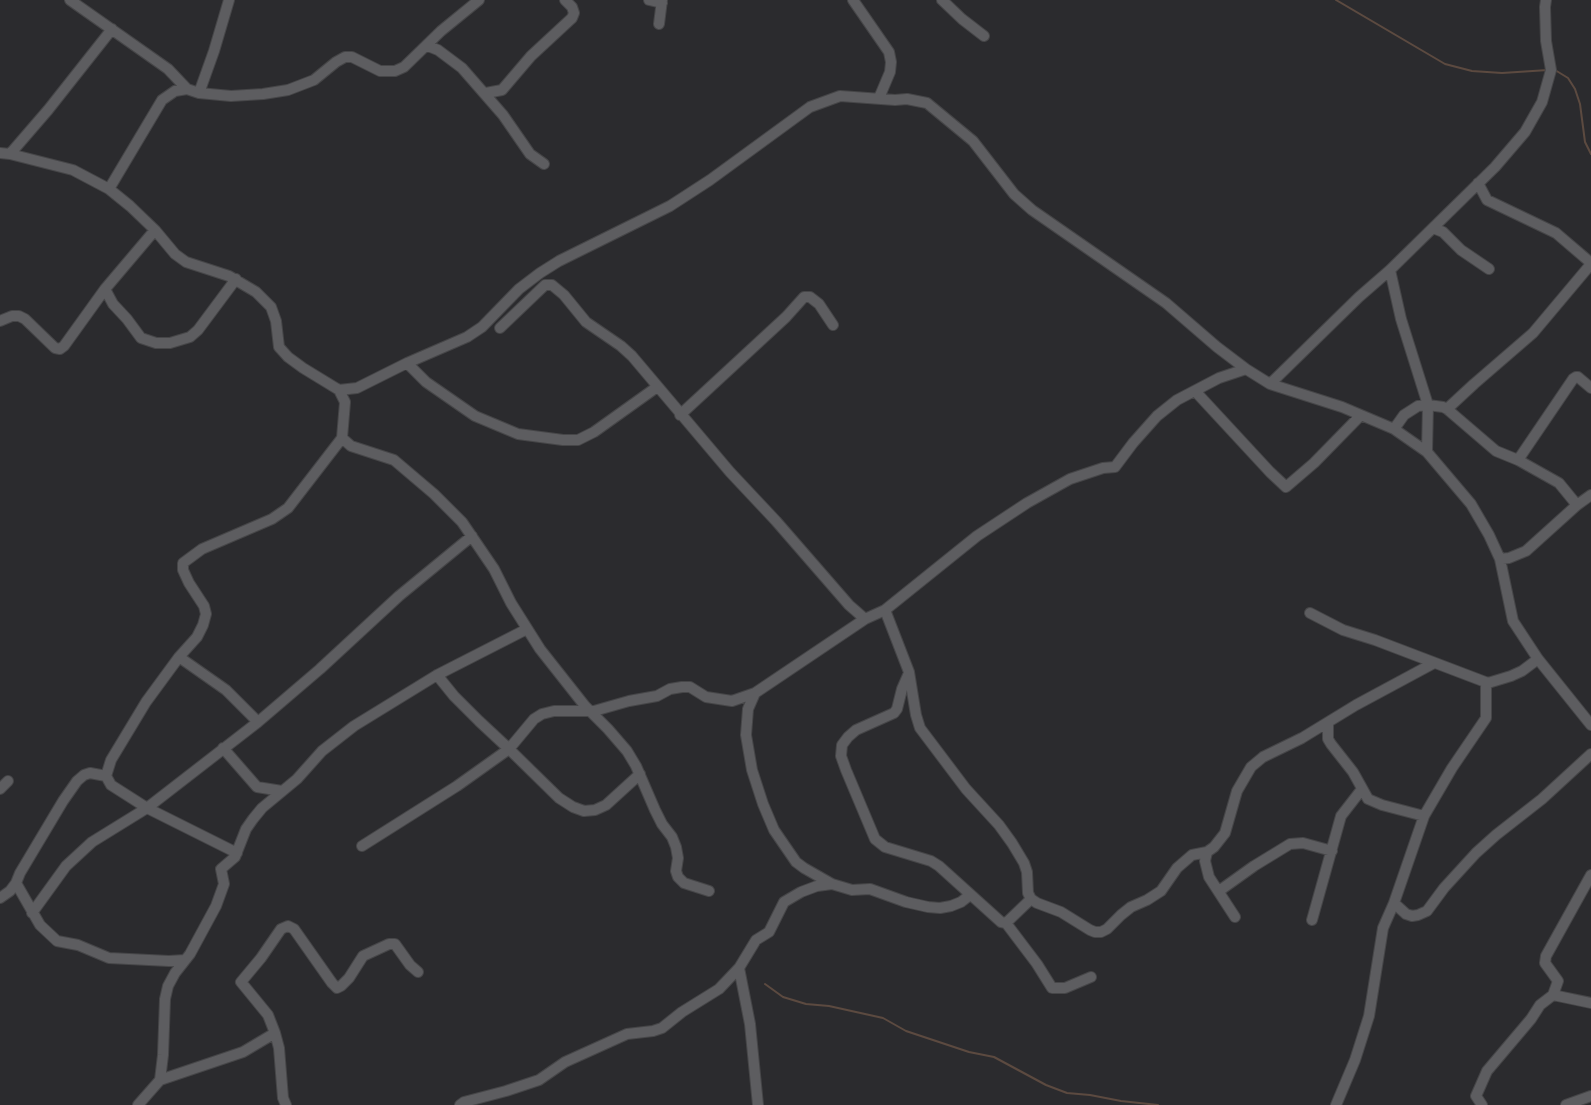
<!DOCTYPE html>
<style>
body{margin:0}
canvas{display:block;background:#2b2b2e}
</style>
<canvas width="1591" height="1105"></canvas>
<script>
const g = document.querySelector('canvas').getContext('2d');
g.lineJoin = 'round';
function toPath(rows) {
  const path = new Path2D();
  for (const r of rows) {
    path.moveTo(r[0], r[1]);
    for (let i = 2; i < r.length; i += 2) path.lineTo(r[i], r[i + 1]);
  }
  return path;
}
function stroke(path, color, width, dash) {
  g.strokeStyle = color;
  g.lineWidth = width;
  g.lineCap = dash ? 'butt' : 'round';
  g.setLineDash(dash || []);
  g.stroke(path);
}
stroke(toPath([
 [1336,0,1445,64,1472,71,1502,73,1548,70],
 [1555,70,1568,78,1575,89,1580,104,1585,142,1591,154],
 [765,984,783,997,806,1004,829,1006,883,1018,906,1031,969,1052,994,1057,1046,1085,1067,1093,1090,1095,1121,1101,1158,1105]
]), '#5c4a40', 2);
const minor = toPath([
 [70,0,168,69,187,89],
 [649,0,662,3],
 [853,0,889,52,891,62,890,72,879,98],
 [942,0,962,19,984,36],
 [659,24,662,0],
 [428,46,438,50,462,68,503,115,530,154,544,164],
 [199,93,214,51,229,0],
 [486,93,502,90,531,56,572,18,574,13,572,7,565,0],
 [0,153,10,154,73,170,109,189,130,206,155,230,175,254,186,262,229,276,256,292,271,307,276,321,279,347,288,357,303,368,339,390,357,388,407,363,467,337,482,327,519,289,540,273,559,261,670,206,710,180,810,107,840,96,895,100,907,99,927,103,973,141,1014,194,1032,210,1166,303,1217,347,1246,369,1270,384,1342,407,1394,429,1427,452,1471,504,1489,535,1500,559,1513,621,1538,659,1591,725],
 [10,154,48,110,112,29],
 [1478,183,1487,200,1556,233,1591,263],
 [109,189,162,100,175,91,187,89,199,93,231,96,263,94,288,90,314,80,336,62,345,57,352,57,380,71,395,71,404,67,441,31,479,0],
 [1433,228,1443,232,1461,250,1489,269],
 [1390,270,1401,319,1428,405,1427,452],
 [105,289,113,304,127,319,141,338,156,343,170,343,190,337,198,330,236,279],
 [0,321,12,316,19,316,25,319,55,348,60,349,64,346,105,289,155,230],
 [500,328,545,285,552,285,564,295,586,322,621,346,632,356,730,472,776,521,849,605,865,619],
 [407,363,426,382,475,416,518,434,563,440,578,440,594,432,657,387],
 [1270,384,1359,297,1390,270,1495,167,1525,132,1542,102,1551,70,1546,41,1545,7,1546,0],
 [339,390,345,402,342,438,351,446,394,460,434,494,462,522,494,569,511,603,540,649,585,706,590,711,594,711,629,701,657,696,670,689,682,687,690,687,706,697,732,701,755,693,865,619,885,610,977,536,1027,503,1070,479,1103,468,1115,467,1133,443,1157,416,1177,400,1219,378,1246,369],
 [1195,391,1270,472,1286,487,1314,463,1360,416],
 [1447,409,1474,384,1533,333,1591,264],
 [680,415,786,317,804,297,810,297,819,304,833,325],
 [1394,429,1404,415,1418,406,1428,405,1443,407,1447,409,1496,451,1518,460,1559,483,1577,505],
 [1518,460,1573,379,1576,377,1578,377,1591,388],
 [1500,559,1509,558,1526,551,1577,505,1591,495],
 [885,610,909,672,916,715,920,728,966,789,999,825,1012,843,1024,863,1027,872,1028,893,1031,899,1037,903,1061,912,1090,930,1095,932,1101,932,1107,929,1121,915,1131,907,1147,900,1161,891,1177,868,1192,855,1207,852,1214,847,1225,833,1237,791,1251,767,1263,757,1302,738,1356,705,1434,663],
 [1310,613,1343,630,1375,640,1488,683],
 [179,657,226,690,258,722],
 [909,673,902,689,897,709,894,713,856,730,848,737,842,745,841,756,846,770,875,839,885,847,931,861,939,866,1001,922,1006,923,1031,899],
 [437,675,454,696,479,721,509,749,559,798,573,807,584,811,595,810,606,805,640,774],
 [755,693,748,709,746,735,752,770,763,804,774,830,796,862,804,868,832,884],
 [1328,723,1328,739,1331,744,1353,772,1368,799,1382,805,1424,816],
 [223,748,257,787,282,791],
 [0,789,8,781],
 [362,846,457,786,509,749,534,719,542,714,554,711,590,711,608,729,627,751,636,766,655,810,662,824,672,837,676,847,678,858,676,871,678,877,684,883,709,891],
 [1207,852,1205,861,1209,877,1235,917],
 [237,853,147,808,111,785,106,776,111,760,146,702,179,657,197,637,203,625,206,614,204,606,189,583,183,570,183,563,202,549,272,519,288,508,342,438],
 [16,883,40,925,57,941,78,945,109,958,169,961,185,960],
 [1219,891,1254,866,1290,844,1303,843,1332,851],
 [0,898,10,891,16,883,20,873,63,801,77,781,84,775,90,773,106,776],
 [1394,903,1406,914,1412,916,1418,915,1427,911,1444,888,1476,853,1496,835,1542,799,1591,754],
 [32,913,66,866,92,842,147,808,258,722,320,669,399,596,472,536],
 [1312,920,1341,816,1362,789],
 [1006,923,1037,964,1052,988,1065,988,1091,977],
 [739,968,750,1024,758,1105],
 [1553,995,1591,1003],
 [160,1080,243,1052,275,1033],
 [138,1105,160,1080,163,1055,165,999,168,986,175,973,190,954,216,906,224,884,221,869,235,857,246,829,253,819,262,808,297,779,322,751,354,726,437,675,527,629],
 [286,1105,283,1098,279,1048,275,1033,268,1015,241,982,261,958,281,929,288,926,294,929,332,983,337,988,341,986,349,978,363,956,389,944,395,944,410,965,418,972],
 [460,1105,464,1102,506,1091,539,1080,565,1062,627,1034,653,1031,662,1028,682,1012,719,989,739,968,756,940,769,932,784,902,801,892,817,886,832,884,852,890,870,889,906,902,928,907,940,908,951,906,961,902,970,895],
 [1336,1105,1355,1060,1369,1016,1383,928,1394,903,1424,816,1452,768,1486,718,1486,687,1488,683,1511,676,1522,671,1538,659],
 [1482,1105,1476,1096,1487,1071,1531,1019,1540,1005,1553,995,1558,981,1545,963,1546,956,1591,875],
 [1566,1105,1591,1096]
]);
stroke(minor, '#464648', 12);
stroke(minor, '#5d5d60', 10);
</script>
